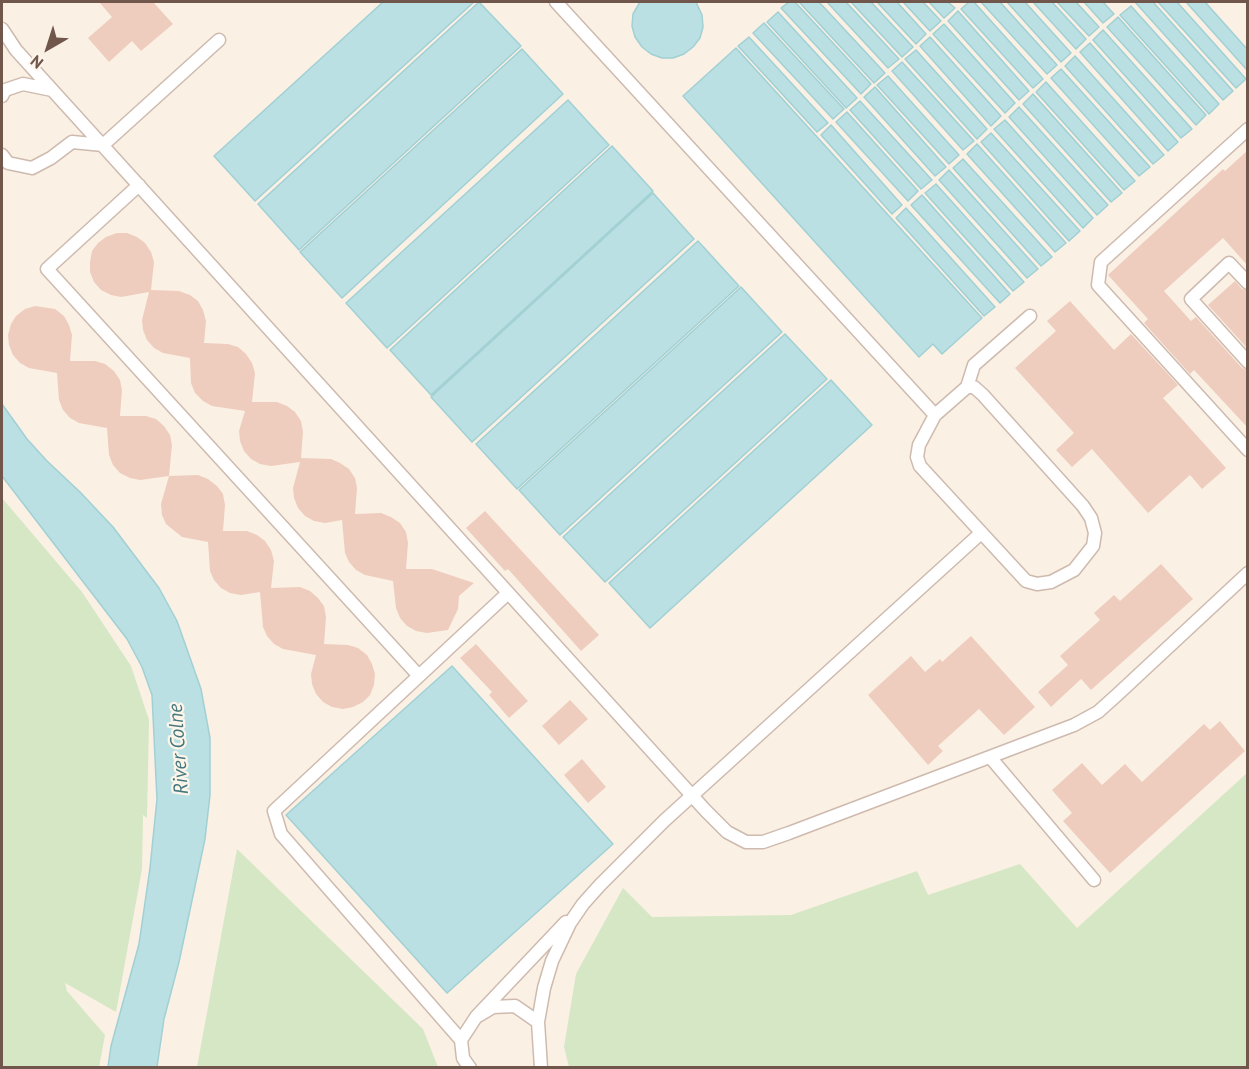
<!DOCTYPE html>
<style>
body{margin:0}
#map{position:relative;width:1249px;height:1069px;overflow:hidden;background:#fbf0e4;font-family:"PT Sans",sans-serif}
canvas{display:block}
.frame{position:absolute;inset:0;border:3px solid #71564b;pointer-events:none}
.north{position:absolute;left:18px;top:18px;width:60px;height:60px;-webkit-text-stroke:4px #fef5ea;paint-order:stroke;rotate:219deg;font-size:16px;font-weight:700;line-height:24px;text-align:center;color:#71564b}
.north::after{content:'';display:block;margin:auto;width:21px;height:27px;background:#71564b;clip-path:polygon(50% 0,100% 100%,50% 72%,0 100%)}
</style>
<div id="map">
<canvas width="1249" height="1069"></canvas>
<div class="frame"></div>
<div class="north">N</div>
</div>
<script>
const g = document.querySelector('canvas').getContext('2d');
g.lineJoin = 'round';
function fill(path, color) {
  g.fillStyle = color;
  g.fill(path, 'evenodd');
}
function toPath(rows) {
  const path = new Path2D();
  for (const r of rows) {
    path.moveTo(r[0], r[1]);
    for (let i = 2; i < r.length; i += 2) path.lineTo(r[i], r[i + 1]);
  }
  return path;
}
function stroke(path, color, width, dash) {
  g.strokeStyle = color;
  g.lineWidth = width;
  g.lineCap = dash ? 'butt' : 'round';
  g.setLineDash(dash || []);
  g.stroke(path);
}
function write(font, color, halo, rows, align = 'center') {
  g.font = font + ' "PT Sans",sans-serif';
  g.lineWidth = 4.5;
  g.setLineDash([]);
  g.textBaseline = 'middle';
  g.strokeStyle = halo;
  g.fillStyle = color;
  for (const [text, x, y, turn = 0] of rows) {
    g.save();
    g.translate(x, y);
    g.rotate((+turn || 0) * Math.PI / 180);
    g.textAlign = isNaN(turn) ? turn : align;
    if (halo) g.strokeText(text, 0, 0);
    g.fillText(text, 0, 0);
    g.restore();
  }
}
fill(toPath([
 [2,498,82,592,131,666,149,720,147,818,143,815,142,869,116,1012,65,983,67,991,105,1035,99,1067,2,1067],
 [1247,773,1247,1067,569,1067,564,1047,576,974,623,888,652,917,791,915,917,871,928,895,1020,864,1077,928],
 [237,849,423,1029,438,1067,197,1067]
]), '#d5e7c4');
const water = toPath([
 [383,2,474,2,255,201,214,156,383,2],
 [479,2,521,46,299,250,258,204,479,2],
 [640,2,696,2,702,15,703,27,700,38,693,47,684,54,673,58,662,58,651,54,642,47,635,37,632,26,633,14,640,2],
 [789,2,795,2,871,84,861,94,781,8,789,2],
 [799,2,819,2,885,73,874,83,799,2],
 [827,2,846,2,899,59,888,68,827,2],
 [851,2,871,2,913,47,902,57,851,2],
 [877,2,897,2,926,34,916,44,877,2],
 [903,2,923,2,941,21,930,31,903,2],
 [929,2,948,2,955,8,944,18,929,2],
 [969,2,974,2,1043,79,1033,88,961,9,969,2],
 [981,2,1000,2,1057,65,1047,74,981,2],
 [1007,2,1025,2,1071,53,1061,62,1007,2],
 [1033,2,1052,2,1086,39,1076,49,1033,2],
 [1057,2,1076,2,1099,27,1089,36,1057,2],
 [1084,2,1103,2,1114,14,1103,23,1084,2],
 [1135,2,1153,2,1233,91,1223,100,1135,2],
 [1158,2,1177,2,1246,79,1236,88,1158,2],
 [1186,2,1205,2,1247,49,1247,70,1186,2],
 [1131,6,1219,104,1209,114,1120,15,1131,6],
 [958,11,1029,91,1019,100,948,21,958,11],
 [778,12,857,98,846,108,767,22,778,12],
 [1118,17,1206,115,1196,125,1107,27,1118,17],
 [764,23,844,109,833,119,753,33,764,23],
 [944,24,1015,103,1005,113,933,34,944,24],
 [1103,30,1192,129,1181,138,1093,40,1103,30],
 [749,37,828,123,817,132,738,46,749,37],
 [930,37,1001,116,991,126,920,46,930,37],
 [1090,43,1178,142,1168,151,1080,52,1090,43],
 [736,48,982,318,942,354,933,344,919,357,683,96,736,48],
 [522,49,563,94,342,298,300,252,522,49],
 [916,50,987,129,977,139,905,59,916,50],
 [1075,56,1164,155,1153,164,1065,66,1075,56],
 [902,62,974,141,963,150,892,71,902,62],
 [1061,69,1150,167,1139,176,1051,78,1061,69],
 [888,76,959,155,949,164,877,85,888,76],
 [1046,82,1135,181,1124,190,1036,92,1046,82],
 [875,87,946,167,935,176,864,97,875,87],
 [1033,94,1122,193,1111,202,1023,104,1033,94],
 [568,100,609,145,387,348,346,303,568,100],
 [860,101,932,180,921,189,850,110,860,101],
 [1019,107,1108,205,1097,215,1009,117,1019,107],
 [847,112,918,191,908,201,836,122,847,112],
 [1005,120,1093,218,1083,228,994,129,1005,120],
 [831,125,902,205,892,214,821,135,831,125],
 [991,133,1080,231,1069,241,981,142,991,133],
 [977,144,1066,243,1055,252,967,154,977,144],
 [612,146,653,191,431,395,390,350,612,146],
 [963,159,1052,257,1041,266,953,168,963,159],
 [949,170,1038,269,1027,278,939,180,949,170],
 [936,184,1024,282,1013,291,925,193,936,184],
 [653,193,694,239,472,442,431,397,653,193],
 [922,195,1010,294,1000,303,911,205,922,195],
 [906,208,995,307,984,316,896,218,906,208],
 [698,241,739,286,517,489,476,444,698,241],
 [741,287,782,332,560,535,519,490,741,287],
 [785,334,827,379,605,582,563,537,785,334],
 [831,380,872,425,650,628,609,583,831,380],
 [2,404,27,439,47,461,80,492,113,527,159,588,177,621,201,689,210,738,210,795,205,839,179,962,164,1019,157,1067,108,1067,111,1046,139,944,150,868,157,799,152,695,142,667,127,639,2,476,2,404],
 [452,666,613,844,447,993,286,815,452,666]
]);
fill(water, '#bae0e3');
stroke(water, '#a1d0d4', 1.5);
fill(toPath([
 [99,2,153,2,173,24,141,51,132,41,109,62,88,38,112,17],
 [1248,150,1248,266,1223,238,1164,291,1191,321,1196,317,1242,368,1248,370,1248,428,1194,370,1190,374,1144,323,1148,319,1108,275,1223,169,1225,171],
 [117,233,127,233,137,237,145,243,151,252,154,262,151,290,179,291,190,295,198,301,203,310,206,321,204,343,228,344,238,347,246,354,252,363,255,373,252,402,277,402,287,406,295,412,301,421,303,432,301,458,331,459,340,463,349,469,355,478,357,488,355,514,381,513,391,517,400,523,406,532,408,543,406,569,432,569,474,583,459,596,458,609,448,630,427,633,416,631,407,626,400,618,396,608,393,581,365,575,356,570,349,562,345,553,342,520,325,523,314,521,305,516,298,508,294,498,293,488,300,462,271,466,260,464,251,459,244,451,240,441,239,431,245,411,212,406,203,401,195,393,191,383,190,358,163,353,154,348,147,340,143,330,142,320,149,292,121,297,111,295,101,290,94,282,90,272,90,262,92,251,98,243,106,237],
 [1235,281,1242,289,1248,291,1248,349,1208,305],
 [1070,301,1114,350,1131,334,1178,385,1163,398,1226,468,1202,489,1190,475,1148,513,1092,449,1072,467,1056,450,1074,433,1015,368,1056,331,1047,321],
 [35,306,55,309,64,316,69,325,72,335,70,361,95,361,105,364,114,371,120,380,122,390,120,416,146,416,156,419,164,426,170,435,172,445,169,476,198,475,208,479,217,486,223,494,225,505,223,531,247,531,257,535,265,541,271,550,274,561,271,588,300,587,310,591,318,598,324,606,326,617,324,644,348,645,358,648,367,655,372,664,375,674,374,685,370,695,363,702,353,707,343,709,332,707,323,702,316,694,312,684,311,674,316,655,283,649,274,644,267,636,263,627,260,592,241,595,230,593,221,588,214,580,210,571,208,542,182,537,166,524,162,515,161,504,169,476,140,480,130,478,120,473,113,465,109,455,107,428,79,423,70,418,63,410,59,400,57,373,29,368,20,363,13,355,9,345,8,335,11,324,16,316,25,309],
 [485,511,599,635,581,651,508,569,505,571,466,528],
 [1161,564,1193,599,1091,690,1081,679,1051,707,1038,692,1068,665,1060,656,1100,620,1094,613,1114,595,1120,601],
 [971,636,1035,707,1004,735,979,709,938,746,943,751,928,765,868,695,911,656,925,672,940,659,942,662],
 [476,644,528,701,509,718,489,695,492,692,460,658],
 [570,700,588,719,559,745,542,726],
 [1220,721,1245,751,1110,873,1063,821,1072,813,1052,790,1082,763,1102,785,1125,764,1142,782,1204,724,1210,730],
 [582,759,606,787,588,803,564,775]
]), '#eecdbe');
const lane = toPath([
 [556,2,935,415],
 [2,29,16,50,706,811,727,832,746,842,763,842,789,833,1074,725,1098,712,1118,694,1248,573],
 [2,96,5,90,23,84,52,90],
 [1248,129,1101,262,1098,285,1248,450],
 [2,155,8,163,32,168,51,158,72,142,103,145,219,40],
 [139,185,47,269,419,676],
 [1248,283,1229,263,1191,299,1248,362],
 [967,387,974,387,983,395,1083,506,1091,518,1095,533,1093,546,1074,570,1051,582,1037,584,1026,581,920,466,917,457,919,445,935,415,967,387],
 [967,387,974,365,1030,316],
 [990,757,1094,880],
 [476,1017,566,922],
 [461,1040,476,1017,493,1007,515,1006,538,1022],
 [470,1068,463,1058,461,1040,281,834,274,811,508,593],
 [541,1068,538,1022,544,988,552,961,570,923,583,904,600,885,664,821,981,533]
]);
stroke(lane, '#cebaae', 15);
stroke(lane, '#fff', 12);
write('italic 20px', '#43777d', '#fef5ea', [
 ["River Colne",179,749,-94]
]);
</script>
